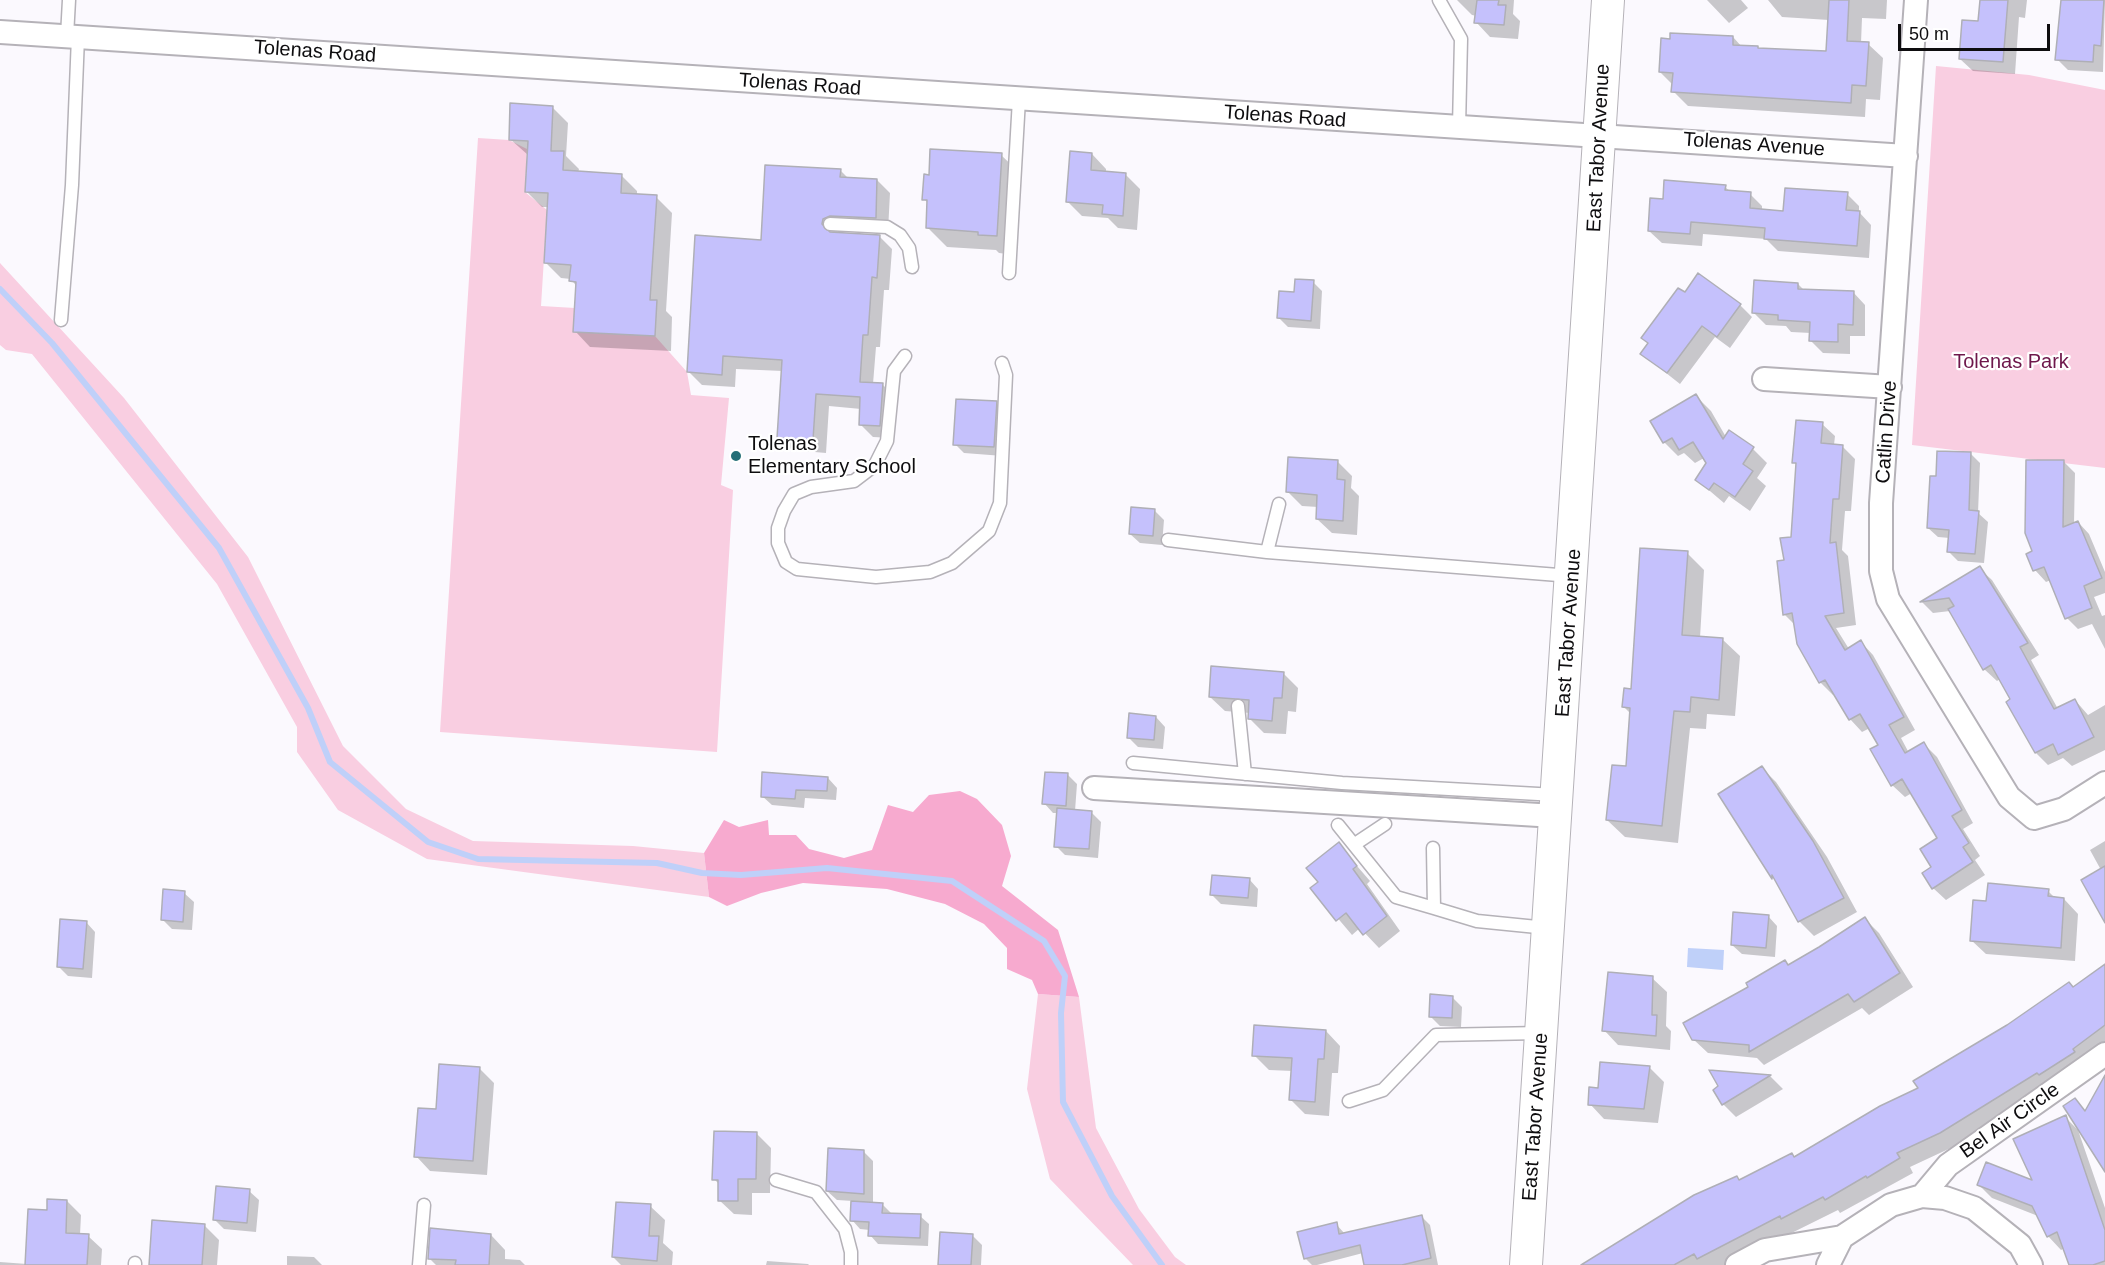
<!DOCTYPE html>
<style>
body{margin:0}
#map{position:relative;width:2105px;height:1265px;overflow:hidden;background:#fbf9fe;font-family:Helvetica,sans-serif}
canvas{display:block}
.scale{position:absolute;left:1898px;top:24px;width:152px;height:27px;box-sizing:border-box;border:3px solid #0e0d0f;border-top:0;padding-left:8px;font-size:18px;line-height:21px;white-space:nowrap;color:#0e0d0f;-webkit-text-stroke:4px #fff;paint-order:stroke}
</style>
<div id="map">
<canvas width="2105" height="1265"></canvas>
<div class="scale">50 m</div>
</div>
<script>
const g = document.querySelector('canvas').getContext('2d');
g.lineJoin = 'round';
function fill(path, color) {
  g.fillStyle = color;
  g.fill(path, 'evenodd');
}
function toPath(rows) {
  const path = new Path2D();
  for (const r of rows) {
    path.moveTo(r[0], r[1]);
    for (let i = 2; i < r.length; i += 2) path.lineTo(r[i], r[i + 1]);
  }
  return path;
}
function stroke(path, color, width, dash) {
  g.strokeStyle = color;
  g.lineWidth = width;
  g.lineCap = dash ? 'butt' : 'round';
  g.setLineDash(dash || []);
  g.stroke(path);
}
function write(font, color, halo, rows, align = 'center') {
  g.font = font + ' Helvetica,sans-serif';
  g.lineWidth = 4.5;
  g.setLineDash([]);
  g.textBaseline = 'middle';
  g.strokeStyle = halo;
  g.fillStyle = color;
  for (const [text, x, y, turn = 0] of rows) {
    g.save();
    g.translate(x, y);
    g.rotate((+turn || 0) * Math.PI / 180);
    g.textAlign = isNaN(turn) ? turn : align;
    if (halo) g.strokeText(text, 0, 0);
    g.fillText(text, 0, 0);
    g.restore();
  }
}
fill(toPath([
 [1936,66,2029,75,2105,90,2105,468,1912,445],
 [478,138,509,140,527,149,525,192,547,210,541,306,575,308,573,332,655,336,687,372,691,395,729,398,721,485,733,490,717,752,440,732],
 [0,263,124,398,248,557,343,746,406,809,473,841,633,846,704,853,709,897,427,859,338,810,297,752,297,727,217,584,32,354,6,350,0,345],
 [1038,994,1079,997,1096,1128,1139,1209,1175,1257,1186,1265,1133,1265,1050,1179,1027,1089]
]), '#f9cee1');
fill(toPath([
 [960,791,977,799,1002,825,1011,856,1002,886,1058,930,1079,997,1038,994,1032,980,1007,969,1007,948,984,924,945,904,887,889,803,883,761,893,727,906,709,897,704,853,724,820,739,827,768,820,769,835,796,835,809,849,844,858,872,850,888,805,913,812,929,795]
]), '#f7aacf');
fill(toPath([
 [1688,948,1724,950,1723,970,1687,967]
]), '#bfd0f9');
fill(toPath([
 [1457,0,1514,0,1513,14,1520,21,1518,39,1490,37,1476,22,1477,16,1472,15],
 [1707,0,1741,0,1748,8,1729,23],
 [1768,0,1887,0,1886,19,1862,18,1861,43,1868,44,1883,58,1880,100,1866,99,1865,117,1688,106,1673,91,1673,85,1660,72,1733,37,1742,47,1827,53,1829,20,1782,17],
 [1981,0,2027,0,2025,18,2019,17,2015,74,1973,71,1960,59,1980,23],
 [2063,0,2105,0,2103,72,2068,70,2057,59],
 [552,107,568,123,566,156,579,169,578,173,622,176,637,191,637,196,656,197,672,213,666,311,672,317,671,351,590,347,575,331,577,287,571,279,561,278,545,262,548,207,542,207,526,191,528,155,510,139],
 [1092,154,1106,169,1106,173,1125,174,1140,189,1137,230,1118,228,1108,218,1082,216,1068,202],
 [1001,155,1021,174,1016,255,999,253,996,250,947,247,928,228,929,204,924,199,931,177],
 [840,170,849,179,877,180,890,193,888,231,844,228,833,234,879,236,892,249,889,290,884,290,880,347,876,347,873,384,883,385,896,398,893,438,873,437,860,424,861,409,829,406,826,453,792,450,779,437,783,371,736,369,735,387,702,385,689,372,762,241],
 [1725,187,1731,192,1750,194,1762,206,1762,210,1784,212,1847,194,1859,206,1859,212,1871,225,1869,258,1778,251,1766,239,1703,234,1702,246,1662,243,1649,231,1665,200],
 [1313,282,1322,291,1320,329,1288,327,1279,318,1296,293],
 [1798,284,1805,291,1853,292,1865,305,1865,336,1850,336,1850,354,1823,353,1811,341,1811,333,1791,332,1786,326,1766,325,1754,313],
 [1740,305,1752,317,1730,348,1715,337,1680,384,1642,354],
 [1696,396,1711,411,1726,437,1753,449,1767,463,1757,478,1766,486,1750,511,1729,496,1724,503,1697,480,1708,464,1704,458,1695,463,1684,453,1678,456,1664,442],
 [996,403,1005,412,1003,456,964,453,955,444],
 [1822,424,1835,436,1834,445,1842,446,1855,459,1851,511,1845,511,1842,550,1848,556,1856,625,1836,628,1849,649,1861,642,1873,655,1915,730,1901,738,1909,753,1924,744,1937,757,1973,823,1963,829,1980,856,1975,860,1985,875,1946,900,1933,888,1933,868,1939,839,1912,793,1905,797,1892,785,1880,745,1870,728,1862,732,1850,719,1835,694,1833,695,1820,682,1795,625,1784,614,1785,561,1793,538,1798,466,1794,462],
 [1971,454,1980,463,1978,513,1988,522,1984,563,1958,561,1948,551,1950,538,1938,537,1928,528,1938,477],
 [1338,462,1352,476,1351,488,1359,496,1357,535,1332,533,1317,519,1318,507,1302,506,1288,492],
 [2064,462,2075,473,2074,524,2078,522,2089,534,2105,572,2105,593,2094,597,2102,616,2105,615,2105,649,2092,624,2078,629,2067,618,2051,580,2046,582,2035,570,2034,552],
 [1155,511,1164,520,1162,545,1140,543,1130,534],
 [1687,553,1704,570,1700,638,1722,639,1740,656,1735,716,1707,714,1706,729,1690,728,1678,843,1625,837,1607,820,1628,768,1631,714,1624,707],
 [1979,568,1992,580,2039,655,2031,660,2058,709,2075,700,2088,715,2105,705,2105,750,2072,766,2063,758,2048,765,2036,753,2008,702,2012,700,2000,679,1997,681,1984,669,1950,611,1933,613,1922,602],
 [1283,673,1298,688,1296,712,1288,711,1286,734,1264,733,1249,718,1250,713,1225,711,1210,697],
 [1156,717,1165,727,1163,749,1138,747,1129,738],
 [1762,768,1776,782,1827,857,1857,912,1814,936,1800,922,1779,885,1720,794],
 [1068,775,1077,784,1075,811,1091,812,1101,822,1098,858,1065,855,1056,846,1058,813,1053,813,1044,803],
 [828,778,837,788,836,800,805,798,804,808,772,805,762,796],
 [2105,841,2105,917,2101,870,2090,850],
 [1338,844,1370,881,1367,884,1400,931,1379,948,1360,928,1352,935,1313,889,1320,883],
 [1249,879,1258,889,1257,907,1221,904,1212,895],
 [2048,891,2056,899,2064,899,2078,914,2075,961,1986,954,1971,940,1988,902],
 [184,893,194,902,192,930,172,929,162,919],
 [1768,916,1777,926,1775,957,1742,954,1732,945],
 [1865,919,1879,933,1913,987,1869,1015,1862,1008,1764,1065,1757,1058,1708,1053,1693,1039,1750,987,1789,966],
 [86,922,95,932,92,978,68,976,58,966],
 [2105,966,2105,1049,2052,1087,1955,1146,1910,1167,1913,1173,1840,1213,1838,1210,1727,1265,1600,1265,1740,1181,1795,1158,1920,1089],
 [1652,978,1667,992,1666,1026,1671,1031,1670,1050,1618,1045,1604,1030],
 [1452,997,1462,1007,1461,1027,1440,1026,1430,1016],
 [1326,1031,1340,1046,1338,1073,1332,1073,1329,1116,1305,1114,1291,1100,1293,1071,1269,1070,1254,1055],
 [1649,1067,1664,1082,1658,1123,1604,1119,1590,1104,1599,1089],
 [479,1068,494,1083,487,1175,430,1171,416,1156,437,1111],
 [1712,1072,1770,1076,1783,1089,1736,1117,1723,1104,1720,1087],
 [2065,1117,2078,1130,2105,1208,2105,1265,2071,1265,2065,1248,2061,1250,2048,1236,2038,1216,1992,1198,1979,1185,2035,1183],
 [756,1133,771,1148,770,1193,752,1193,752,1215,734,1214,719,1200,720,1185,714,1179],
 [864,1152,873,1161,873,1204,883,1205,891,1213,920,1216,929,1224,928,1246,878,1244,870,1235,870,1230,860,1229,852,1220,853,1201,837,1200,827,1191],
 [249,1191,259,1200,256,1232,224,1229,215,1220],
 [67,1201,81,1215,80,1235,88,1236,102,1249,101,1265,0,1265,0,1262,27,1264,48,1212],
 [650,1206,665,1220,663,1243,673,1252,672,1265,621,1265,613,1257],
 [1421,1216,1430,1225,1438,1265,1366,1265,1363,1253,1317,1265,1312,1265,1305,1258,1336,1224,1345,1234],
 [204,1225,219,1240,217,1265,150,1265],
 [491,1235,505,1250,505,1259,520,1260,525,1265,436,1265,429,1258],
 [973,1236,982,1245,981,1265,939,1265],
 [287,1256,314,1257,322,1265,287,1265],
 [767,1261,808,1264,809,1265,766,1265]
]), '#0003');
stroke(toPath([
 [0,289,52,343,219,548,308,708,330,762,428,842,478,859,657,863,702,873,741,875,827,868,952,881,1044,941,1065,976,1061,1013,1063,1102,1112,1196,1162,1265]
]), '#bfd0f9', 6);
const building = toPath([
 [1477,0,1499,0,1498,5,1506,5,1504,25,1474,23,1477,0],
 [1829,0,1849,0,1847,41,1869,42,1866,86,1852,85,1851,103,1671,92,1673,73,1659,72,1661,38,1670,39,1670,33,1733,36,1733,45,1758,46,1758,48,1826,51,1829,0],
 [1980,0,2008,0,2003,62,1959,59,1962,20,1978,21,1980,0],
 [2061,0,2104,0,2101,46,2094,45,2093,62,2055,60,2061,0],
 [510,103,553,106,551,151,564,151,563,170,622,174,621,193,657,195,650,300,657,300,655,336,573,332,576,282,569,281,571,265,544,263,548,193,525,192,528,141,509,140,510,103],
 [930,149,1002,153,997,236,978,235,978,232,926,228,927,200,922,200,924,174,929,175,930,149],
 [1070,151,1092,153,1091,170,1126,173,1123,216,1102,214,1103,205,1066,202,1070,151],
 [765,165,841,169,840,177,877,179,876,218,830,216,823,219,822,224,830,232,880,235,877,278,872,277,868,335,863,335,860,382,883,383,880,426,859,425,860,397,816,394,813,440,777,438,782,360,723,356,722,375,687,372,695,235,761,240,765,165],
 [1664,180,1726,185,1725,190,1751,192,1750,208,1783,211,1785,188,1848,192,1846,210,1860,211,1857,246,1764,239,1765,228,1691,222,1690,234,1648,231,1650,198,1663,199,1664,180],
 [1698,273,1741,304,1717,337,1702,326,1667,373,1640,354,1648,343,1641,338,1678,288,1685,292,1698,273],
 [1295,279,1314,280,1311,321,1277,318,1279,291,1294,292,1295,279],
 [1754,280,1798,283,1798,289,1854,291,1853,325,1838,324,1838,342,1809,341,1810,322,1778,320,1778,315,1752,313,1754,280],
 [1696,394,1723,439,1729,430,1754,447,1743,464,1753,471,1735,497,1714,483,1709,490,1695,480,1706,463,1693,442,1679,450,1672,438,1663,443,1650,421,1696,394],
 [956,399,997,401,994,447,953,445,956,399],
 [1796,420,1823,422,1821,443,1843,445,1839,499,1833,499,1830,543,1836,542,1844,613,1825,616,1845,650,1861,640,1904,717,1889,725,1905,753,1924,742,1962,810,1952,816,1969,843,1963,847,1973,862,1932,889,1922,873,1931,867,1920,849,1937,838,1902,779,1891,786,1870,749,1878,745,1860,714,1849,720,1825,680,1819,683,1797,644,1792,613,1783,615,1777,561,1784,560,1780,538,1791,537,1796,463,1792,463,1796,420],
 [1937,451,1971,452,1969,510,1979,511,1975,554,1947,552,1949,530,1927,528,1930,476,1936,476,1937,451],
 [1288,457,1338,460,1337,479,1345,480,1343,521,1316,519,1317,495,1286,492,1288,457],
 [2026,460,2064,460,2063,527,2078,521,2102,578,2084,586,2092,608,2065,619,2044,567,2033,571,2026,554,2032,551,2025,533,2026,460],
 [1131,507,1155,509,1153,536,1129,534,1131,507],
 [1640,548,1688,551,1682,635,1723,638,1719,700,1691,697,1690,712,1674,711,1662,826,1606,820,1612,765,1626,766,1630,708,1622,707,1624,688,1631,689,1640,548],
 [1980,566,2028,643,2020,647,2054,709,2075,699,2094,737,2058,755,2053,744,2035,753,2006,702,2010,699,1991,665,1983,670,1948,609,1954,606,1949,598,1920,602,1980,566],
 [1211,666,1284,672,1282,698,1274,698,1272,721,1248,719,1249,700,1209,697,1211,666],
 [1129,713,1156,716,1154,740,1127,738,1129,713],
 [1762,766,1813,841,1844,898,1798,922,1772,875,1772,879,1718,794,1762,766],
 [762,772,828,777,827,791,796,790,795,799,761,797,762,772],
 [1045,772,1068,773,1066,806,1042,804,1045,772],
 [1057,808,1092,811,1089,849,1054,847,1057,808],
 [1339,842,1357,866,1353,869,1387,916,1363,935,1346,913,1336,921,1310,888,1318,882,1306,868,1339,842],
 [2105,866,2105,923,2081,880,2105,866],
 [1212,875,1250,878,1248,898,1210,895,1212,875],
 [1988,883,2049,889,2048,896,2064,898,2061,948,1970,941,1973,900,1986,901,1988,883],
 [163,889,185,891,183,922,161,920,163,889],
 [1733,912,1769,915,1766,948,1731,945,1733,912],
 [1865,917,1900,973,1854,1002,1848,994,1749,1052,1749,1045,1692,1040,1683,1023,1748,987,1746,983,1785,960,1788,965,1819,947,1865,917],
 [60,919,87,921,83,969,57,967,60,919],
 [2105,964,2105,1025,2073,1049,2075,1052,2039,1075,2037,1073,1940,1133,1897,1153,1900,1158,1867,1178,1866,1176,1825,1200,1823,1197,1781,1219,1780,1216,1697,1259,1694,1254,1674,1265,1581,1265,1694,1195,1737,1176,1739,1180,1792,1153,1794,1157,1880,1106,1918,1088,1913,1081,2007,1025,2069,982,2073,987,2105,964],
 [1608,972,1653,976,1652,1015,1657,1015,1656,1036,1602,1031,1608,972],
 [1430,994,1453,996,1452,1018,1429,1017,1430,994],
 [1254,1025,1326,1030,1324,1059,1318,1059,1315,1102,1289,1100,1292,1058,1252,1056,1254,1025],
 [1600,1062,1650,1066,1644,1109,1588,1105,1589,1087,1598,1088,1600,1062],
 [439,1064,480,1067,473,1161,414,1157,418,1108,436,1109,439,1064],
 [1709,1070,1771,1075,1722,1105,1713,1090,1718,1086,1709,1070],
 [2105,1075,2105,1172,2063,1106,2075,1098,2085,1111,2105,1075],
 [2066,1115,2105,1230,2105,1261,2093,1265,2069,1265,2057,1232,2047,1237,2032,1206,1977,1185,1986,1162,2032,1180,2013,1139,2066,1115],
 [714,1131,757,1132,756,1179,738,1179,738,1201,718,1201,718,1180,712,1180,714,1131],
 [828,1148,864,1150,864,1194,826,1191,828,1148],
 [216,1186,250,1189,247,1223,213,1220,216,1186],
 [47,1199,67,1200,66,1233,89,1234,87,1265,25,1265,28,1209,47,1210,47,1199],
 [851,1201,883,1203,882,1213,921,1214,920,1238,868,1236,869,1222,850,1221,851,1201],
 [616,1202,651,1204,649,1236,659,1236,657,1261,612,1257,616,1202],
 [1422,1215,1431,1258,1402,1265,1364,1265,1360,1245,1304,1259,1297,1232,1337,1222,1339,1234,1422,1215],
 [152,1220,205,1224,202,1265,149,1265,152,1220],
 [430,1228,491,1234,489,1265,455,1265,456,1260,428,1259,430,1228],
 [940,1232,973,1234,971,1265,938,1265,940,1232]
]);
fill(building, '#c5c1fc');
stroke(building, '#afafb6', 1.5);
const lane = toPath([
 [1439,0,1461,39,1459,127],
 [67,36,69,0],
 [830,224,887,227,900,235,909,248,912,267],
 [1009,273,1019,99],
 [61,320,72,185,78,37],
 [905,356,894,371,887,441,875,465,854,481,811,487,794,494,784,511,778,528,778,543,786,562,797,569,876,577,930,572,952,563,989,531,1000,503,1006,375,1002,363],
 [1279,504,1267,552,1571,576],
 [1168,540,1267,552],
 [1238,706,1245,774],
 [1133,763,1342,783,1556,795],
 [1338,825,1396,897,1434,908],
 [1355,844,1385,824],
 [1433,848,1434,908,1477,921,1547,928],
 [1349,1101,1383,1090,1436,1035,1541,1033],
 [776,1180,816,1192,845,1229,851,1252,851,1265],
 [135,1265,135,1263],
 [419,1265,424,1205]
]);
const street = toPath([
 [1916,0,1881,503,1881,571,1888,599,2009,797,2034,818,2064,809,2105,783],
 [0,32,1906,156],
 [1764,379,1890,387],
 [1094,788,1555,816],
 [1922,1196,1948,1165,2105,1054],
 [1737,1265,1765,1250,1842,1237],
 [1828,1265,1842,1237,1891,1205,1922,1196,1945,1198,1974,1208,2020,1245,2031,1265]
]);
const secondary = toPath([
 [1526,1265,1608,0]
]);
stroke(lane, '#b5b2b8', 15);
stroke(street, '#b5b2b8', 26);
stroke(secondary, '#b5b2b8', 34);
stroke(lane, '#fff', 12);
stroke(street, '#fff', 22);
stroke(secondary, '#fff', 32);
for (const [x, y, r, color] of [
 [736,456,6,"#256f77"]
]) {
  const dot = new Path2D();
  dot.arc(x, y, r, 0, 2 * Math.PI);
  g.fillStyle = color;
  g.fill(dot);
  stroke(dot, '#fff', 2);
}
write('20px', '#0e0d0f', '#fff', [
 ["Tolenas Road",315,52,4],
 ["Tolenas Road",800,85,4],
 ["Tolenas Road",1285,117,4],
 ["Tolenas Avenue",1754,145,4],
 ["East Tabor Avenue",1599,148,-87],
 ["Catlin Drive",1887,432,-86],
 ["East Tabor Avenue",1569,633,-86],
 ["East Tabor Avenue",1536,1117,-86],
 ["Bel Air Circle",2010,1121,-35]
]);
write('20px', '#6e174b', '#fff', [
 ["Tolenas Park",2011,362]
]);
write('20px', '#0e0d0f', '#fff', [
 ["Tolenas",748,444],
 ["Elementary School",748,467]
], 'left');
</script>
